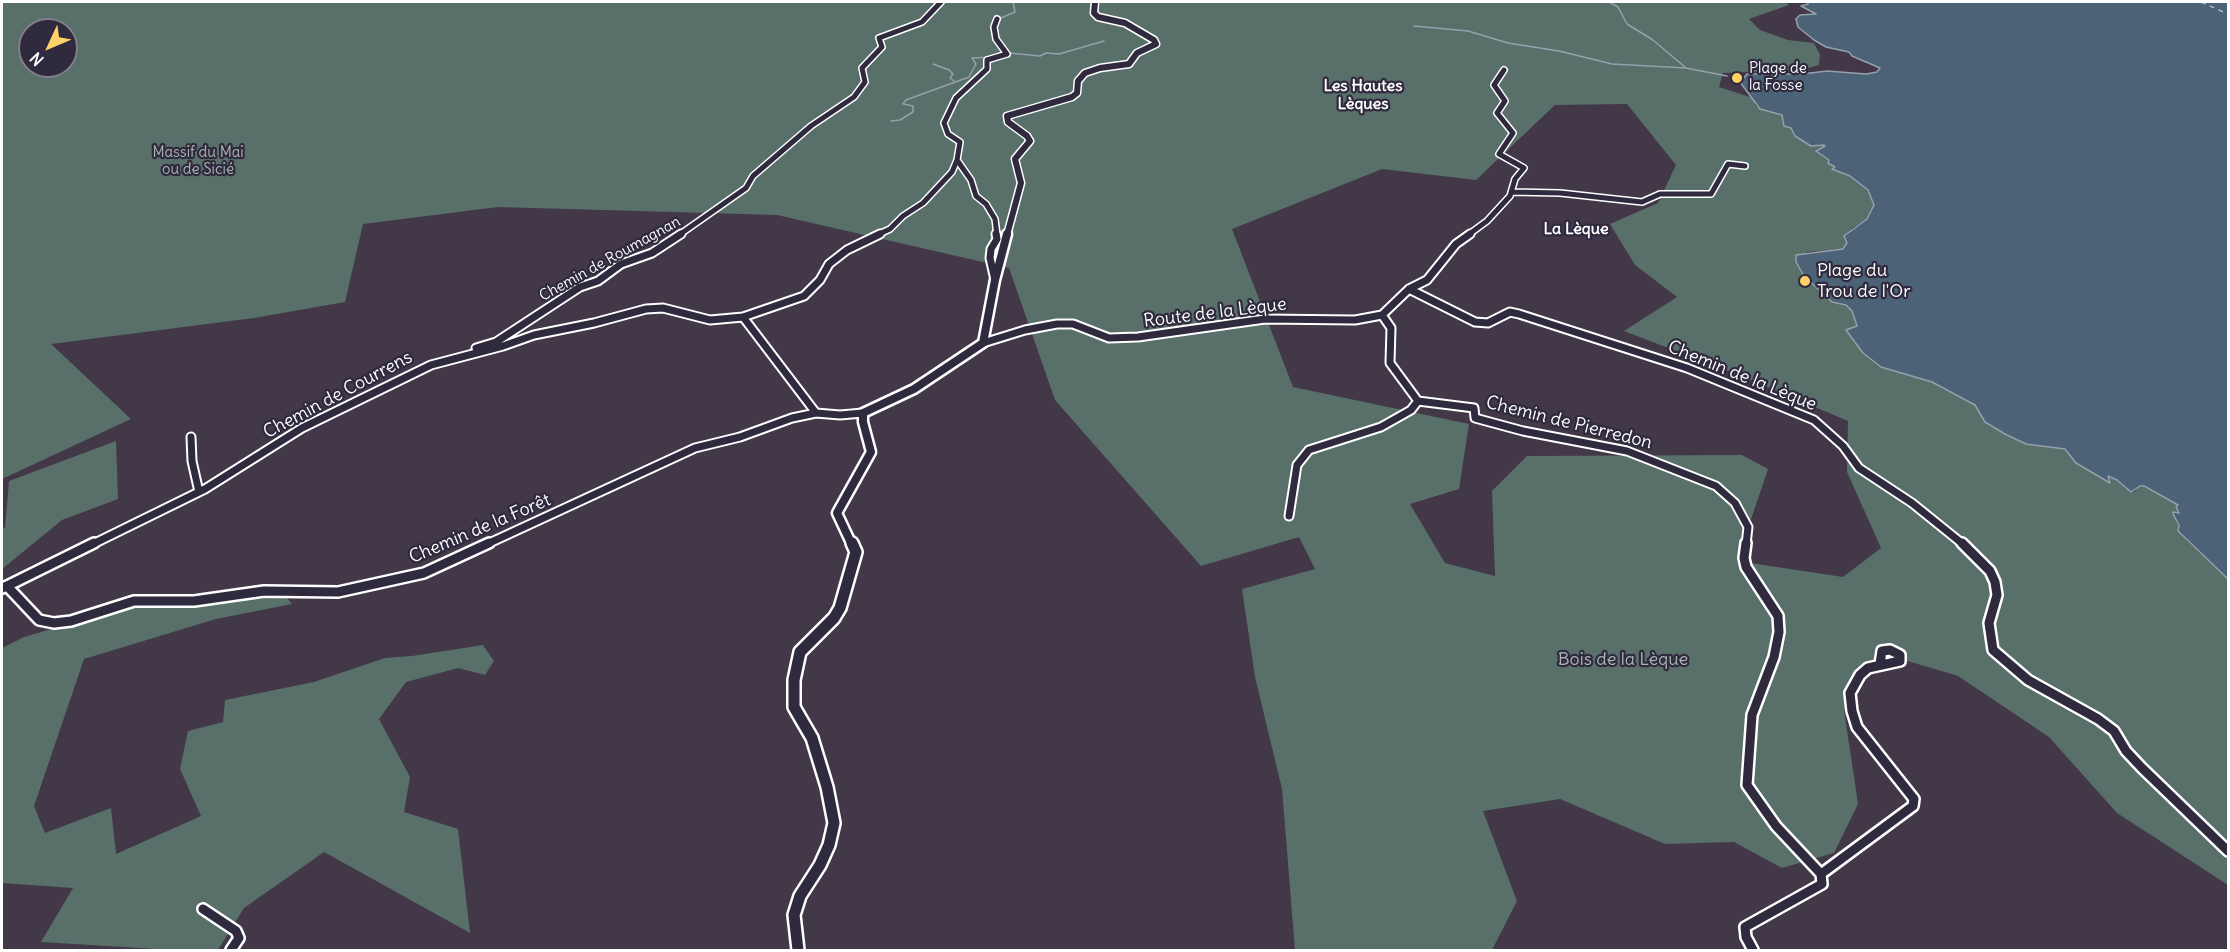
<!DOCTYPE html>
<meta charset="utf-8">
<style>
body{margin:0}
#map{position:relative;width:2230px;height:952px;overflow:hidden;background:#423848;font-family:Delius,sans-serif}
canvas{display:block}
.frame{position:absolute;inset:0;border:3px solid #fff;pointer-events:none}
.north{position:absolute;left:18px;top:18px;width:60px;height:60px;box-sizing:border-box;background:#2f2a3d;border:2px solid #827f8b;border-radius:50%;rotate:226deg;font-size:16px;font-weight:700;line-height:24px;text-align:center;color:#fff}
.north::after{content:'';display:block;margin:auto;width:21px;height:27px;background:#ffd166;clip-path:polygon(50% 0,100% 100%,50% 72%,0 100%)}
</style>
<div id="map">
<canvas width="2230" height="952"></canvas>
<div class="frame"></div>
<div class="north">N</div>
</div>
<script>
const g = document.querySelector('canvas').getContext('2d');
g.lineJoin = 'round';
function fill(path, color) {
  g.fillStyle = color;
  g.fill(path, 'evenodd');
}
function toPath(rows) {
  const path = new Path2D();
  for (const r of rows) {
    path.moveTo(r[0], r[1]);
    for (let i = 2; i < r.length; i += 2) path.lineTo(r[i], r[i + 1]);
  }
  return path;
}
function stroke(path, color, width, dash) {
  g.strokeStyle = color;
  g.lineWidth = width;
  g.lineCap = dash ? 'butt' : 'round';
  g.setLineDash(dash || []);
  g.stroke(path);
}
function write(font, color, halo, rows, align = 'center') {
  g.font = font + ' Delius,sans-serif';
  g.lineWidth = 4.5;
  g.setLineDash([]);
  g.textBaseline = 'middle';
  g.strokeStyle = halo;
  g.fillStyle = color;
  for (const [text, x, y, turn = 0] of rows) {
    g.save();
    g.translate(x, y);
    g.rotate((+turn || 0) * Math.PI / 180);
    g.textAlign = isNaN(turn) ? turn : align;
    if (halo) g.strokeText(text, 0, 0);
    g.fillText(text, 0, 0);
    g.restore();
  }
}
fill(toPath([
 [2,2,1785,2,1789,5,1749,19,1760,30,1788,40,1814,43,1820,55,1819,65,1802,70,1723,73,1719,87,1753,98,1755,105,1760,109,1782,115,1784,126,1791,128,1795,136,1804,141,1806,144,1824,144,1825,146,1817,149,1829,160,1829,164,1835,167,1832,169,1850,176,1868,190,1874,205,1867,219,1851,229,1848,243,1843,249,1806,252,1832,302,1846,305,1852,311,1857,327,1847,330,1881,367,1932,382,1975,405,1985,422,2005,434,2026,444,2066,449,2076,463,2110,483,2107,476,2113,477,2134,492,2140,486,2144,487,2179,506,2179,513,2173,514,2186,540,2228,579,2228,885,2117,813,2049,737,1958,676,1884,654,1844,710,1858,804,1834,853,1782,868,1734,842,1665,844,1560,799,1483,811,1517,901,1492,950,1295,950,1282,789,1255,677,1242,589,1315,569,1299,537,1201,566,1055,400,1009,268,777,215,498,207,363,224,345,302,254,318,51,344,131,419,2,479],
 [30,30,66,30,66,66,30,66],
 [1627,104,1676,165,1658,203,1610,224,1635,265,1677,297,1624,331,1749,379,1848,421,1847,472,1881,548,1843,577,1737,561,1768,469,1742,455,1527,456,1492,491,1495,576,1445,563,1410,504,1459,489,1469,424,1293,387,1232,229,1382,169,1476,180,1555,105],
 [116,441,118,499,62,520,2,569,2,527,5,528,9,481],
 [286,597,292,604,216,619,84,659,34,806,45,833,111,808,116,854,201,816,180,769,188,731,223,722,225,700,314,682,385,658,412,656,483,645,494,661,485,675,458,668,406,682,379,719,410,777,404,812,458,829,470,933,324,852,244,908,218,950,172,950,41,942,73,888,2,883,2,648,24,637,128,607]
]), '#596f69');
const water = toPath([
 [1808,2,2228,2,2228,579,2178,531,2179,525,2173,514,2173,512,2179,513,2176,507,2178,505,2144,486,2140,486,2131,492,2117,480,2108,476,2110,483,2076,463,2065,449,2026,444,2005,434,1985,422,1975,405,1932,382,1881,367,1863,353,1846,330,1857,326,1852,311,1846,305,1832,302,1804,276,1796,262,1796,255,1843,249,1847,243,1844,236,1867,219,1874,205,1868,190,1850,176,1832,169,1835,167,1828,163,1829,160,1816,151,1825,146,1824,145,1811,146,1795,136,1791,128,1784,126,1782,115,1760,109,1740,82,1747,74,1802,74,1827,71,1866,74,1877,72,1880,68,1852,56,1849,52,1826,47,1814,40,1798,27,1796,19,1800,15,1816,14,1801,6,1808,4,1808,2]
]);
fill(water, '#4c6277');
stroke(water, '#94a1ad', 1.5);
stroke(toPath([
 [1609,2,1618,7,1627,24,1653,40,1686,68,1727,76],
 [1001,18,1015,12,1013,2],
 [1414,26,1468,31,1508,43,1559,51,1612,64,1686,68],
 [1009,53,1040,56,1046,53,1059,54,1104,41],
 [933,64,949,70,953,74,950,78,954,81],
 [891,121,900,120,913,112,913,106,903,104,906,100,969,77,976,64,972,58,992,57]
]), '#94a1ad', 1.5);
stroke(toPath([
 [2201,2,2228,14]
]), '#aeb8c2', 1.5, [5, 4.5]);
const minorFar2 = toPath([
 [1512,192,1560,193,1642,202,1660,194,1711,194,1728,164,1745,166],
 [679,235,746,188,753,176,811,126,854,97,865,82,862,68,882,47,879,38,922,22,941,2],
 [877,235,890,229,903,216,923,203,952,172,957,160],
 [997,235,995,219,986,204,976,196,971,180,957,160,960,142,948,134,944,123,956,98,987,69,987,60,1007,54,996,39,994,27,997,19],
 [1468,235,1487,221,1510,196,1515,179,1524,168,1499,154,1513,133,1497,113,1505,101,1494,85,1504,70]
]);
const minorFar1 = toPath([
 [995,280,990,258,991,249,997,239,996,234],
 [1409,289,1475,322,1488,323,1510,312,1519,314,1687,368,1814,420,1843,446,1859,468,1912,503,1964,545],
 [1382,315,1391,328,1390,363,1418,401,1474,408,1475,418,1523,431,1627,451,1716,486,1735,503,1748,527,1746,545],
 [743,317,816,413],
 [983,343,1025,330,1057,324,1073,324,1109,338,1138,337,1265,319,1355,320,1382,315,1409,289,1427,280,1456,244,1470,234],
 [476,348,496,342,580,287,598,281,621,264,652,253,681,234],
 [191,437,192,461,199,492],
 [1289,516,1297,465,1309,450,1381,427,1411,410,1418,401],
 [91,545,205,489,302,428,431,365,503,346,534,335,594,323,646,309,663,308,710,320,743,317,804,296,820,280,829,264,847,250,880,234],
 [485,545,695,448,740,437,792,418,816,413,840,415,863,413]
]);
const minor = toPath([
 [1746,543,1744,558,1746,567,1778,616,1779,632,1774,657,1752,715,1747,785,1776,826,1821,874,1822,884,1745,927,1746,937,1753,950],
 [1962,543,1990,571,1995,582,1997,595,1989,623,1993,650,2028,680,2098,719,2114,731,2126,751,2142,768,2228,851],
 [7,586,94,543],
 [2,588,7,586,39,620,54,623,71,621,134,601,194,601,264,591,338,592,424,573,489,543],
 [1821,874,1913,806,1914,799,1857,727,1852,711,1850,693,1860,675,1868,668,1900,661,1900,655,1890,650,1882,651,1880,664],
 [203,909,236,931,239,938,231,950]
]);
const tertiaryFar2 = toPath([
 [1007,235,1021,183,1015,159,1030,141,1027,136,1008,122,1007,116,1072,97,1077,93,1078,81,1085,73,1100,68,1129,64,1137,53,1156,44,1154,40,1125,23,1098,17,1094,13,1095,2]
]);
const tertiaryFar1 = toPath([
 [852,545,837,513,871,452,863,422,863,413,914,389,983,343,995,280,1007,234]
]);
const tertiary = toPath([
 [798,950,794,915,800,896,820,865,829,845,834,823,827,787,812,738,794,707,794,680,800,652,834,618,840,608,856,552,852,543]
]);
stroke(minorFar2, '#fff', 8);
stroke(minorFar1, '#fff', 11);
stroke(minor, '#fff', 14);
stroke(tertiaryFar2, '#fff', 9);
stroke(tertiaryFar1, '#fff', 13);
stroke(tertiary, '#fff', 16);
stroke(minorFar2, '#2f2a3d', 5);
stroke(minorFar1, '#2f2a3d', 7);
stroke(minor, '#2f2a3d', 9);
stroke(tertiaryFar2, '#2f2a3d', 6);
stroke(tertiaryFar1, '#2f2a3d', 8);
stroke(tertiary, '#2f2a3d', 11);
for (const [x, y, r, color] of [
 [1737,78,6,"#ffd166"],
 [1805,281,6,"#ffd166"]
]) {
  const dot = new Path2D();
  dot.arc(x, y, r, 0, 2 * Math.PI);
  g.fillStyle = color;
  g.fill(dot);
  stroke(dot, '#2f2a3d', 2);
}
write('15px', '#fff', '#2f2a3d', [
 ["Plage de",1749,69],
 ["la Fosse",1749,86]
], 'left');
write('15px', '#acb7b4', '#2f2a3d', [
 ["Massif du Mai",198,153],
 ["ou de Sicié",198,170]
]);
write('15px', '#fff', '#2f2a3d', [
 ["Chemin de Roumagnan",610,259,-29]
]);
write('bold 16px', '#fff', '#2f2a3d', [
 ["Les Hautes",1363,86],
 ["Lèques",1363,104],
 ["La Lèque",1576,229]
]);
write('18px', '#fff', '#2f2a3d', [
 ["Plage du",1817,271],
 ["Trou de l'Or",1817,292]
], 'left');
write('18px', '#fff', '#2f2a3d', [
 ["Route de la Lèque",1215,313,-7],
 ["Chemin de la Lèque",1742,376,22],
 ["Chemin de Courrens",338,395,-28],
 ["Chemin de Pierredon",1569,423,14],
 ["Chemin de la Forêt",480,529,-23]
]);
write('18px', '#acb7b4', '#2f2a3d', [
 ["Bois de la Lèque",1623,660]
]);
</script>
